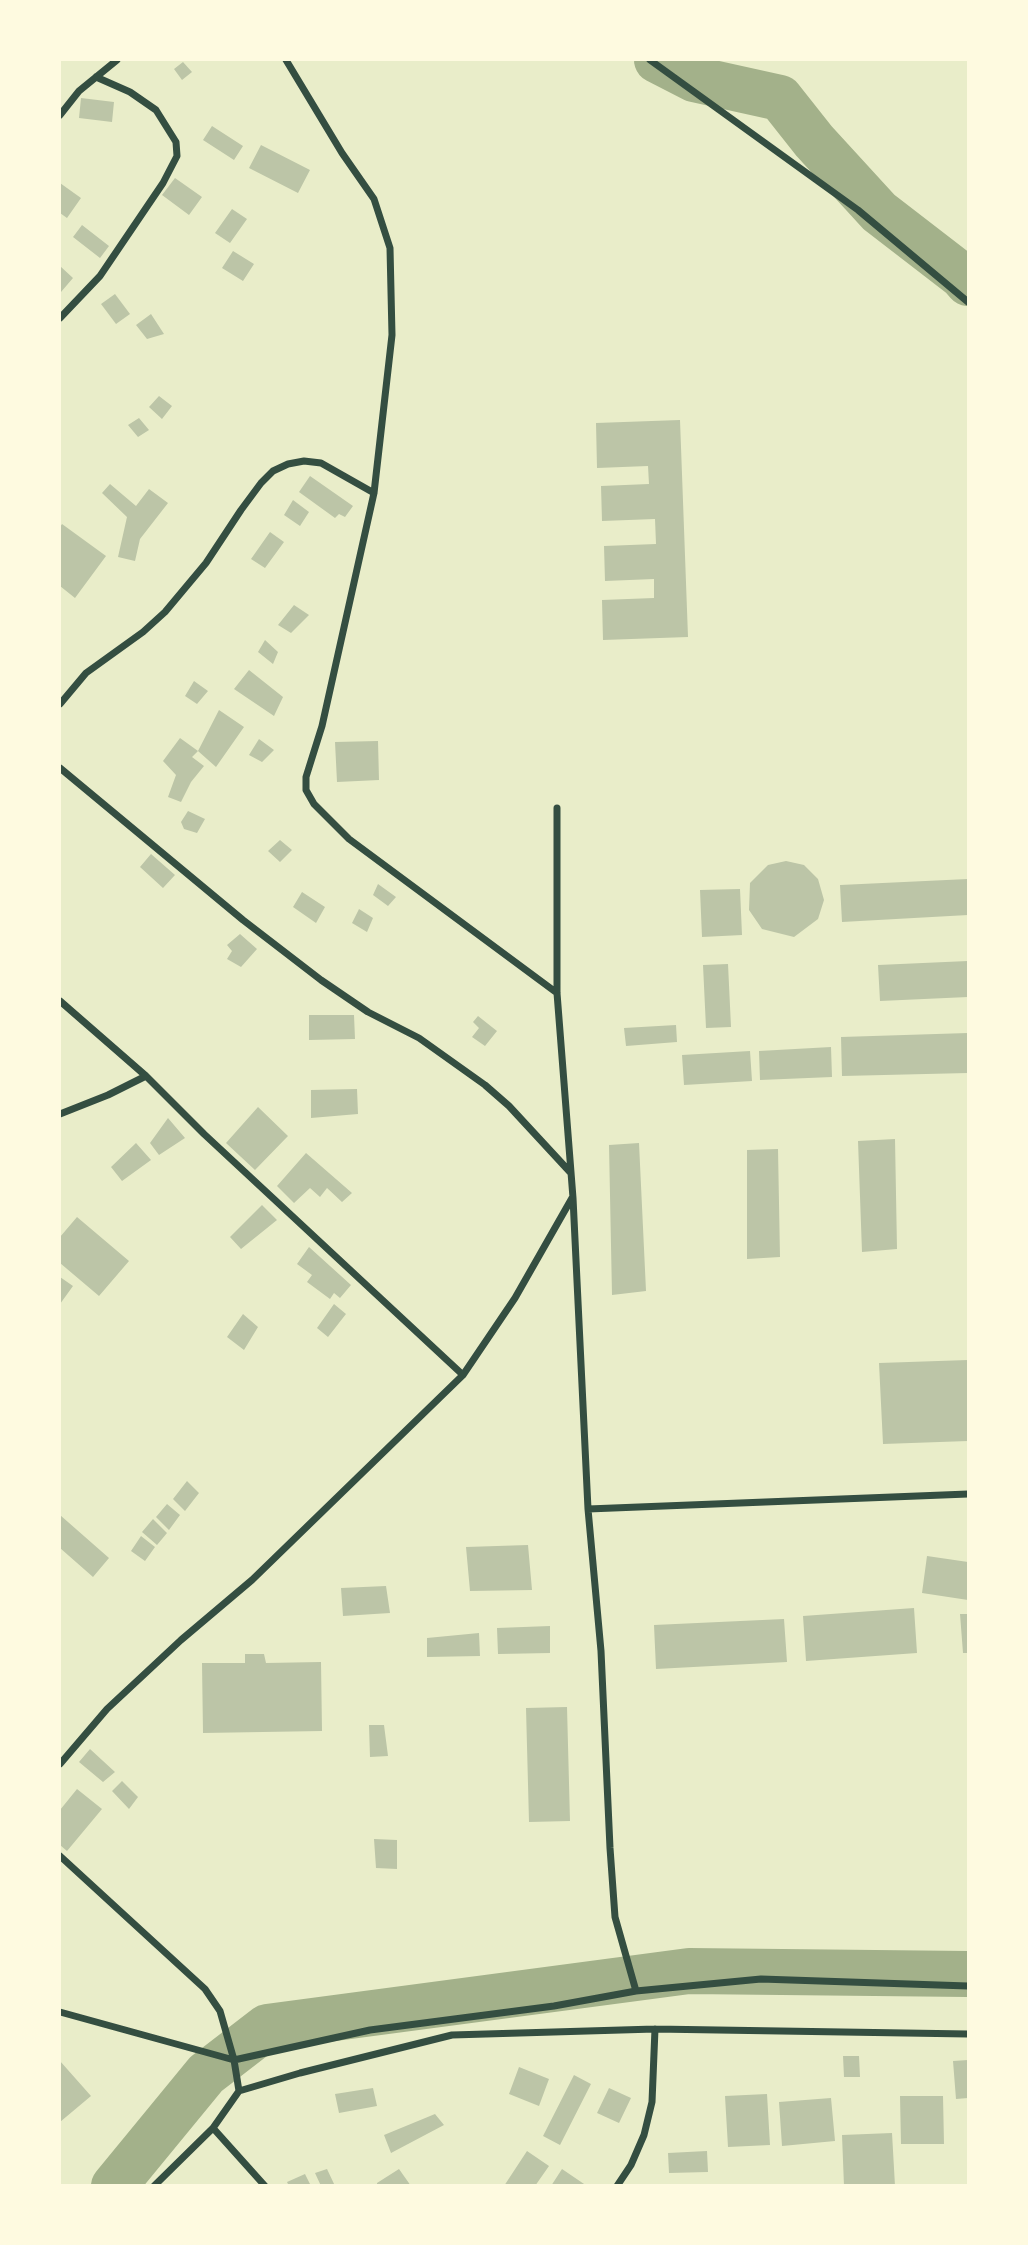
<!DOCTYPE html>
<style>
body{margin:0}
#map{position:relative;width:1028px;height:2245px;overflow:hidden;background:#e9edc9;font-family:"Fira Sans Condensed",sans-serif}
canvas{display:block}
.frame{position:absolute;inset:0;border:61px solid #fefae0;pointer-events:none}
</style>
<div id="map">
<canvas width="1028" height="2245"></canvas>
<div class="frame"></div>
</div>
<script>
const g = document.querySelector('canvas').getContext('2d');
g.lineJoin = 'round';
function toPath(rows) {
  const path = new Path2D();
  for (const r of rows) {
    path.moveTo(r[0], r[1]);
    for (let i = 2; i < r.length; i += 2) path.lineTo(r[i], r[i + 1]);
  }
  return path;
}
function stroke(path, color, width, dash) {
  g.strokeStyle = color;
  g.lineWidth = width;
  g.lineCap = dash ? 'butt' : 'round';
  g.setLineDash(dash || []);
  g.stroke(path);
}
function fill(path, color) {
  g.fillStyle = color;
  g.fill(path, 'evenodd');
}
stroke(toPath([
 [657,60,694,79,780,98,814,141,879,212,962,276,968,283],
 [114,2186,206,2074,267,2027,689,1971,968,1974]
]), '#a3b18a', 46);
fill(toPath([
 [183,62,192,72,182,80,174,69],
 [81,98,114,102,112,122,79,118],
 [212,126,243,146,234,160,203,140],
 [261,145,310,170,298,193,249,168],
 [175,178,202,197,189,215,162,195],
 [60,183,81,198,67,218,60,213],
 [232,209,247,219,230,243,215,233],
 [82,225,109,246,100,258,73,237],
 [233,251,254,264,243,281,222,268],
 [60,266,73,278,61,292,60,290],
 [115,294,130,314,116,324,101,304],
 [151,314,164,334,147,339,136,325],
 [159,396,172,406,162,419,149,407],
 [139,418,149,430,138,437,128,425],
 [680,420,688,637,603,640,602,600,654,598,654,579,605,581,604,546,656,544,655,519,602,521,601,486,649,484,648,466,597,468,596,423],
 [310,476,353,506,345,517,339,514,335,518,299,492],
 [110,484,136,506,149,489,168,503,140,539,135,561,118,557,127,517,102,493],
 [293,500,309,512,300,526,284,515],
 [62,524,106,556,75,598,60,586,60,527],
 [270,532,284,542,265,568,251,559],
 [294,605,309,615,291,633,278,625],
 [265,640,278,652,273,664,258,652],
 [249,670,283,697,274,716,234,689],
 [194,681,208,691,197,704,185,696],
 [219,710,244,727,216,767,198,751],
 [180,738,198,751,192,757,204,766,191,782,181,802,168,797,176,775,163,761],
 [259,739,274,750,262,762,249,755],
 [378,741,379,780,337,782,335,742],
 [188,811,205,819,197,833,184,829,181,822],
 [280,840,292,850,280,862,268,851],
 [151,854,175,875,163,888,140,867],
 [786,861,804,865,818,879,824,900,818,919,794,937,762,929,749,910,750,883,768,865],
 [968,879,968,915,842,922,840,885],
 [378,884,396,897,388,906,373,895],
 [740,889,742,935,702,937,700,890],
 [302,892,325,907,316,923,293,907],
 [359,909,373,918,367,932,352,923],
 [240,934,257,949,241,967,227,959,232,951,227,945],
 [968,961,968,997,880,1001,878,965],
 [728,964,731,1027,706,1028,703,965],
 [309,1015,354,1015,355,1039,309,1040],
 [478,1016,497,1031,485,1046,472,1037,479,1028,473,1022],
 [676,1025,677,1042,626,1046,624,1028],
 [968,1033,968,1073,842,1076,841,1037],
 [831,1047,832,1077,760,1080,759,1051],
 [750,1051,752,1081,684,1085,682,1055],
 [357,1089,358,1114,311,1118,311,1090],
 [258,1107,288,1136,255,1170,226,1143],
 [168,1118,185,1138,159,1155,150,1143],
 [895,1139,897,1249,862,1252,858,1141],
 [136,1143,151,1160,122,1181,111,1167],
 [639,1143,646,1291,612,1295,609,1145],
 [778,1149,780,1257,747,1259,747,1150],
 [306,1153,352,1193,342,1202,327,1188,320,1197,310,1188,294,1203,277,1186],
 [262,1205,277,1220,241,1249,230,1237],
 [77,1217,129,1261,99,1296,60,1263,60,1237],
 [309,1247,351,1285,340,1298,334,1293,330,1299,307,1282,312,1275,297,1264],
 [60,1277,73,1286,60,1304],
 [334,1304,346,1314,328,1337,317,1328],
 [243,1314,258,1327,244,1350,227,1337],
 [968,1360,968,1441,883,1444,879,1363],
 [187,1481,199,1493,185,1511,173,1499],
 [167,1504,180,1515,169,1530,156,1517],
 [60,1515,109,1558,93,1577,60,1548],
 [153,1519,167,1533,157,1545,142,1532],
 [141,1536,155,1547,145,1561,131,1551],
 [528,1545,532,1590,470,1591,466,1547],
 [927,1556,968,1562,968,1600,922,1593],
 [386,1586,390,1613,343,1616,341,1588],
 [914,1608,917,1653,806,1661,803,1616],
 [960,1614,968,1614,968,1653,963,1653],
 [784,1619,787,1662,656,1669,654,1625],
 [550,1626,550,1653,498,1654,497,1628],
 [479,1633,480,1656,427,1657,427,1638],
 [245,1654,264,1654,266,1663,321,1662,322,1731,203,1733,202,1663,245,1663],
 [567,1707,570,1821,529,1822,526,1708],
 [369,1725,384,1725,388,1756,370,1757],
 [90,1749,115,1772,103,1782,79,1762],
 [122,1781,138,1797,129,1809,112,1791],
 [77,1789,102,1809,67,1851,60,1845,60,1810],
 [374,1839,397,1840,397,1869,376,1868],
 [843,2056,859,2056,860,2077,844,2077],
 [968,2060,968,2098,956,2099,953,2061],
 [60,2061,91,2096,60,2122],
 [519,2067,549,2079,539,2106,509,2094],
 [574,2075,591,2084,560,2145,543,2136],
 [373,2088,377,2106,339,2113,335,2094],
 [609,2088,631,2098,619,2123,597,2113],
 [767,2094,770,2145,728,2147,725,2096],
 [900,2096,943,2096,944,2144,901,2144],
 [831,2098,835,2141,782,2146,779,2102],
 [435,2114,444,2125,391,2153,384,2135],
 [892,2133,895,2186,844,2186,842,2135],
 [527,2151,549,2166,535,2186,504,2186],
 [707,2151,708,2172,669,2173,668,2153],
 [327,2169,335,2186,321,2186,315,2173],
 [399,2169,411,2186,377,2186,377,2183],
 [562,2169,587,2186,551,2186],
 [305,2174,311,2186,289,2186,287,2182]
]), '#bcc5a7');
stroke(toPath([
 [286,60,342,153,374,199,390,248,392,335,374,493,322,726,306,777,306,790,314,804,349,839,557,993],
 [650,60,858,210,968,302],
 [60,115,79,91,117,60],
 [60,318,100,276,163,183,177,156,176,142,156,110,130,92,96,77],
 [60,704,86,673,143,632,165,612,206,563,241,510,261,483,273,471,288,464,304,461,321,463,374,493],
 [60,768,243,920,321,980,368,1012,419,1038,485,1085,509,1106,570,1172],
 [557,808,557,993,573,1198,588,1509,601,1651,610,1848,615,1917,636,1991],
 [60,1001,146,1076,204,1134,463,1375],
 [60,1114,108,1095,146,1076],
 [588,1509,968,1494],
 [60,1764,107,1709,181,1640,252,1580,463,1375,515,1298,572,1198],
 [60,1856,205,1989,220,2011,234,2060,239,2091],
 [60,2012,234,2060,370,2030,554,2006,636,1991,761,1979,968,1986],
 [213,2128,265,2186],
 [154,2186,213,2128,239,2091,300,2073,452,2035,655,2029,968,2034],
 [617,2186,631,2165,644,2135,652,2102,655,2029]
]), '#344e41', 7);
</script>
